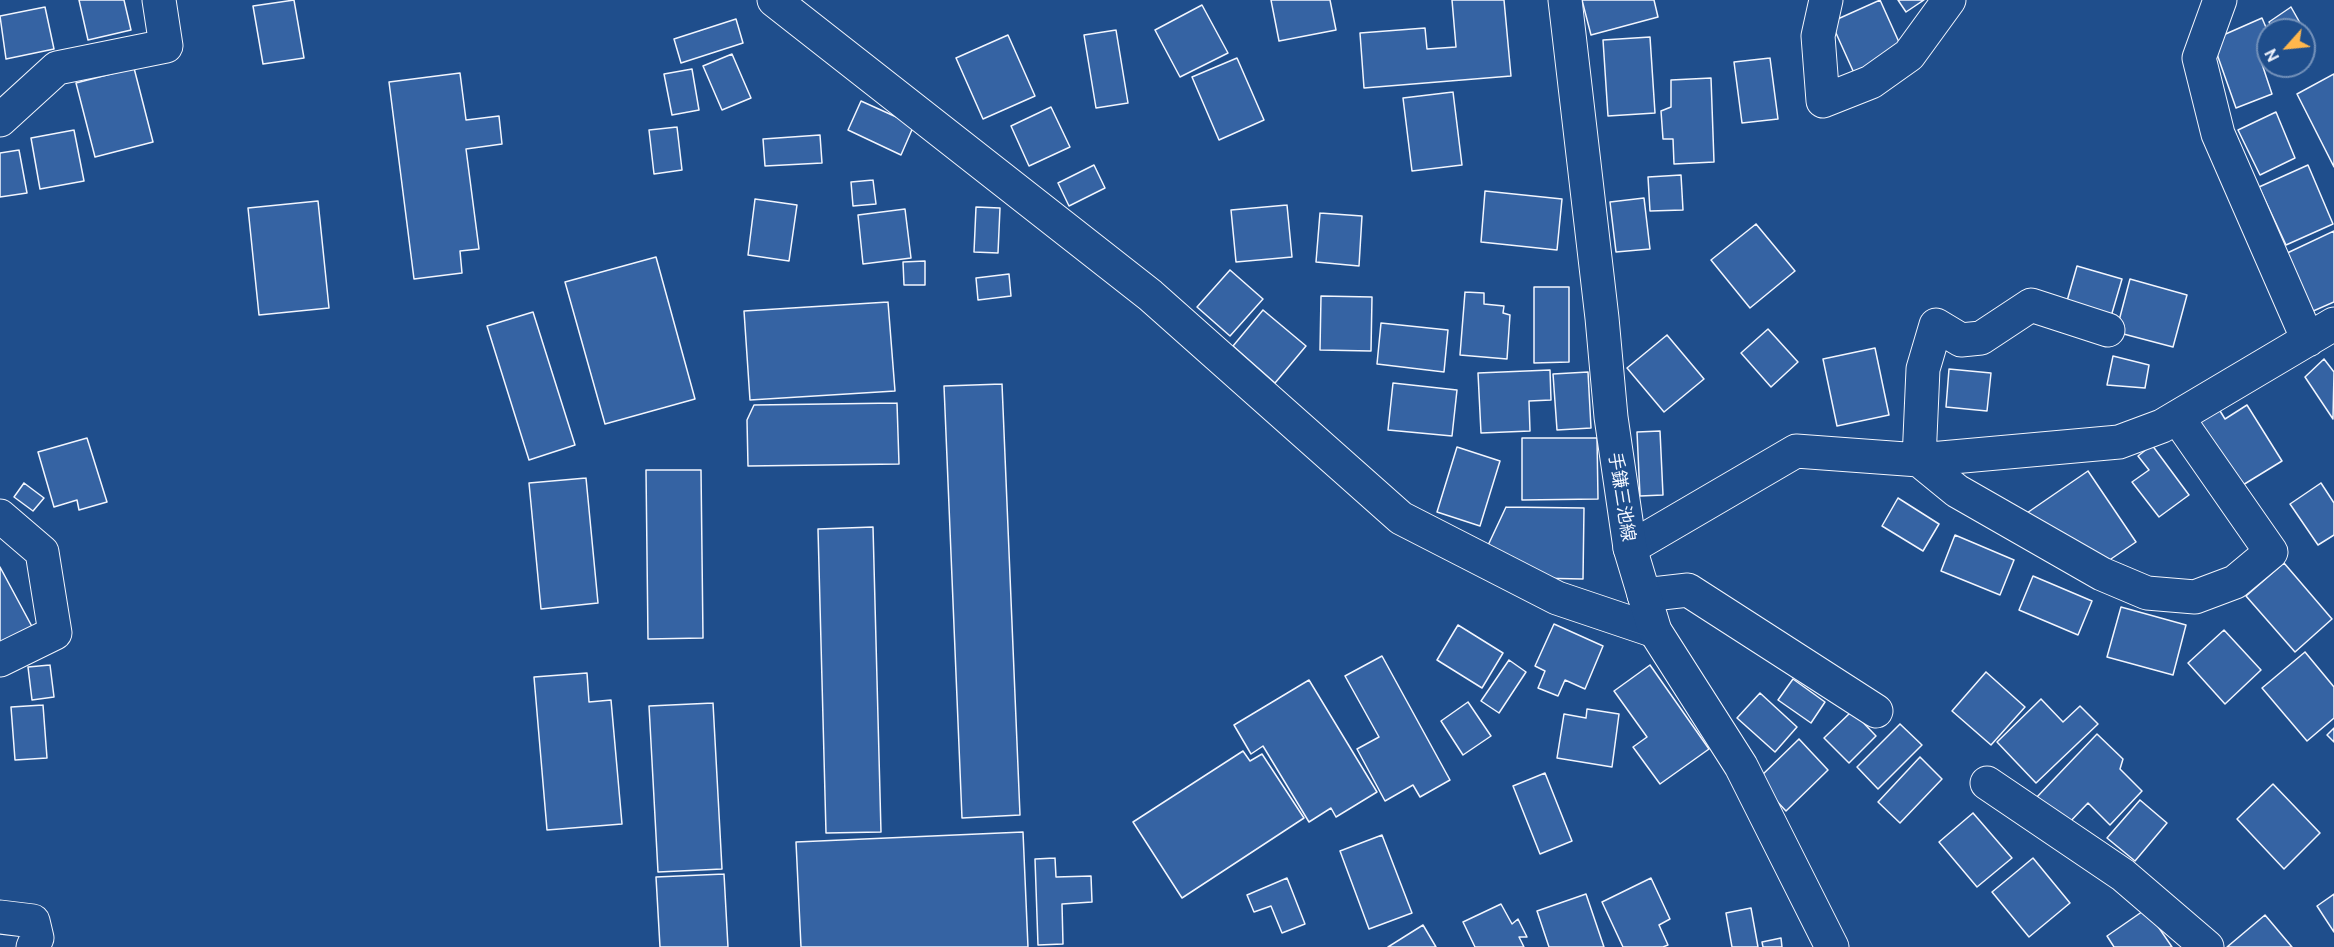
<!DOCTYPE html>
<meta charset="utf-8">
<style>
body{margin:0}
#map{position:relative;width:2334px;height:947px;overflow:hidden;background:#1f4e8c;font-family:Ubuntu,sans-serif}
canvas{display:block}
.north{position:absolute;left:2256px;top:18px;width:60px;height:60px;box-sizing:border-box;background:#1f4e8c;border:2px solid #7391ba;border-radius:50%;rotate:243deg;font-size:16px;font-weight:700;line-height:24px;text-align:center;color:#f2f6ff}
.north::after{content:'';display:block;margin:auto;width:21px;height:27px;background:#ffb74d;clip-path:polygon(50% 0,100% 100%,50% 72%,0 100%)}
</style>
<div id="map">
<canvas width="2334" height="947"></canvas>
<div class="north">N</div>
</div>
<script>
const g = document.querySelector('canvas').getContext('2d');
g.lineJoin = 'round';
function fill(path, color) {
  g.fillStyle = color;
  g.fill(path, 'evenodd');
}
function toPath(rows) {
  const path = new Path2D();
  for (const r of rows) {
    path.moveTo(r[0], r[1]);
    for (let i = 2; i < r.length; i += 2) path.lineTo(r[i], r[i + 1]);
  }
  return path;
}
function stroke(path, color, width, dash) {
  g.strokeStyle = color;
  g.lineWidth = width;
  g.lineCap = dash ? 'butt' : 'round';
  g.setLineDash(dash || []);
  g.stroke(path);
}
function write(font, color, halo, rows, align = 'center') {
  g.font = font + ' Ubuntu,"Noto Sans JP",sans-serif';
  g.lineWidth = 4.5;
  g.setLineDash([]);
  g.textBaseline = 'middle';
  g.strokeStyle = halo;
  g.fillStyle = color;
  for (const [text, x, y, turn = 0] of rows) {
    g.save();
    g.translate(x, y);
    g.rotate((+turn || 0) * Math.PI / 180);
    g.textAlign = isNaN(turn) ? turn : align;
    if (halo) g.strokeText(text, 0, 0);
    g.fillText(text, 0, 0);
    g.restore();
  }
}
const building = toPath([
 [79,0,124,0,131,30,88,40,79,0],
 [294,0,304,58,263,64,253,6,294,0],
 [1271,0,1330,0,1336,30,1279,41,1271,0],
 [1452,0,1504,0,1511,76,1364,88,1360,33,1425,28,1427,49,1456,47,1452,0],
 [1582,0,1654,0,1658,17,1591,35,1582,0],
 [1880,0,1903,51,1854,73,1831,22,1880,0],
 [1898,0,1924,0,1906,12,1898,0],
 [1202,5,1228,53,1180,77,1155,30,1202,5],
 [45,7,54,49,6,59,0,16,45,7],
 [2291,7,2304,30,2273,30,2269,22,2291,7],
 [2262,18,2268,32,2268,48,2258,52,2272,94,2236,108,2212,40,2262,18],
 [736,19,743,43,681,63,674,39,736,19],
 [1116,30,1128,103,1096,108,1084,35,1116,30],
 [2304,30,2312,45,2304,49,2304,30],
 [1008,35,1035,96,983,119,956,58,1008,35],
 [1650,37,1655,113,1608,116,1603,40,1650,37],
 [732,54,751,98,722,110,703,66,732,54],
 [1237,58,1264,120,1219,140,1192,77,1237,58],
 [1770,58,1778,119,1742,123,1734,62,1770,58],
 [134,68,153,142,95,157,76,83,134,68],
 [692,69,699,110,672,115,664,74,692,69],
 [460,73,466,120,499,116,502,144,466,149,479,249,460,251,462,273,414,279,389,82,460,73],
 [2334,74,2334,167,2297,94,2334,74],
 [1711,78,1714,162,1674,164,1673,139,1663,139,1661,111,1671,107,1671,80,1711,78],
 [1453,92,1462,165,1412,171,1403,98,1453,92],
 [861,101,914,125,901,155,848,130,861,101],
 [1051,107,1070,147,1029,166,1011,126,1051,107],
 [2276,112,2295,158,2260,175,2238,130,2276,112],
 [677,127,682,170,654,174,649,130,677,127],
 [74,130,84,181,40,189,31,138,74,130],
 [820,135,822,163,765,166,763,139,820,135],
 [19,150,27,193,0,197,0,153,19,150],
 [1094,165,1105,188,1069,206,1058,183,1094,165],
 [2308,165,2333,224,2286,245,2259,187,2308,165],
 [1681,175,1683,210,1650,211,1648,177,1681,175],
 [873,180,876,204,853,206,851,182,873,180],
 [1485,191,1562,199,1557,250,1481,242,1485,191],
 [1644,198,1650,249,1616,252,1610,202,1644,198],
 [755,199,797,205,789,261,748,255,755,199],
 [318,201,329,308,259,315,248,208,318,201],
 [1287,205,1292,257,1236,262,1231,210,1287,205],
 [976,207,1000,208,998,253,974,252,976,207],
 [905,209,911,258,863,264,858,215,905,209],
 [1320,213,1362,216,1359,266,1316,262,1320,213],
 [1756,224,1795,271,1750,308,1711,260,1756,224],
 [2334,231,2334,302,2311,312,2283,255,2334,231],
 [656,257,695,399,605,424,565,282,656,257],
 [925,261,925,285,904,285,903,262,925,261],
 [2077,266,2122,279,2110,320,2065,308,2077,266],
 [1230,270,1263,299,1230,336,1197,307,1230,270],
 [1009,274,1011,296,978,300,976,278,1009,274],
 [2130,279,2187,295,2173,347,2116,332,2130,279],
 [1534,287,1569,287,1569,362,1534,363,1534,287],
 [1465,292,1484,293,1484,304,1504,306,1503,313,1510,315,1507,359,1460,355,1465,292],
 [1321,296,1372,297,1371,351,1320,350,1321,296],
 [888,302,895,391,750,400,744,311,888,302],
 [1263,310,1306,346,1275,383,1233,346,1263,310],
 [533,312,575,445,529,460,487,326,533,312],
 [1381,323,1448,330,1444,372,1377,364,1381,323],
 [1768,329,1798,362,1771,387,1741,353,1768,329],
 [1667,335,1704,379,1664,412,1627,368,1667,335],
 [1875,348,1889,415,1837,426,1823,359,1875,348],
 [2113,356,2149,365,2145,388,2107,385,2113,356],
 [2324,359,2334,372,2333,419,2305,377,2324,359],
 [1949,369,1991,373,1987,411,1946,407,1949,369],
 [1550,370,1551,400,1529,401,1530,431,1481,433,1478,373,1550,370],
 [1588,372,1591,428,1557,430,1553,374,1588,372],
 [1393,383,1457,390,1452,436,1388,430,1393,383],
 [1002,384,1020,815,962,818,944,386,1002,384],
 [897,403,899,464,748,466,747,420,754,405,897,403],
 [2247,405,2282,461,2238,488,2195,420,2217,406,2225,419,2247,405],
 [1660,431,1663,495,1640,496,1637,432,1660,431],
 [87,438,107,502,79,510,77,500,54,507,38,452,87,438],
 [1522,438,1597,438,1598,499,1522,500,1522,438],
 [2152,445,2189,495,2159,517,2132,482,2149,470,2138,456,2152,445],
 [1457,447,1500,461,1480,526,1437,512,1457,447],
 [646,470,701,470,703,638,648,639,646,470],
 [2088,471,2136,542,2108,561,2024,515,2088,471],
 [586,478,598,603,541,609,529,483,586,478],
 [24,483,44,498,33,511,14,497,24,483],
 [2321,483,2334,503,2334,535,2318,545,2290,504,2321,483],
 [1898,498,1939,524,1923,551,1882,526,1898,498],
 [1506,507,1584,508,1583,579,1533,578,1483,556,1506,507],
 [873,527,881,832,826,833,818,529,873,527],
 [1955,535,2014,560,2000,595,1941,571,1955,535],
 [2284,563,2332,619,2295,652,2246,596,2284,563],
 [0,567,36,634,0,653,0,567],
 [2033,576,2092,601,2078,635,2019,610,2033,576],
 [2121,607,2186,625,2173,675,2107,657,2121,607],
 [1554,624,1603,646,1585,689,1565,680,1558,696,1538,688,1545,671,1535,666,1554,624],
 [1458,625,1503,653,1482,688,1437,660,1458,625],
 [2224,630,2261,670,2225,704,2188,663,2224,630],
 [2305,652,2334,687,2334,718,2307,741,2262,688,2305,652],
 [1382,656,1450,780,1420,797,1413,785,1385,801,1357,749,1379,737,1345,676,1382,656],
 [1509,660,1526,672,1499,713,1481,701,1509,660],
 [50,665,54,697,32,700,28,667,50,665],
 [1650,665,1709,749,1660,784,1633,747,1647,737,1614,691,1650,665],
 [1986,672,2025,707,1991,745,1952,711,1986,672],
 [587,673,589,702,611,700,622,824,547,830,534,677,587,673],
 [1793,679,1825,702,1811,723,1778,700,1793,679],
 [1309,680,1377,792,1336,817,1331,808,1309,822,1263,746,1251,754,1234,725,1309,680],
 [1760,693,1797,727,1775,752,1737,718,1760,693],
 [2041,699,2063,722,2080,706,2098,724,2036,783,1997,742,2041,699],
 [1468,702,1491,736,1463,755,1441,721,1468,702],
 [713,703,722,869,658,872,649,706,713,703],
 [43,705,47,758,15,760,11,707,43,705],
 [1587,709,1619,714,1612,767,1557,758,1564,714,1586,718,1587,709],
 [1852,711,1876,736,1849,763,1824,738,1852,711],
 [1900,724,1922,745,1878,789,1857,767,1900,724],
 [2334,728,2334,742,2327,735,2334,728],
 [2097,734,2123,759,2120,769,2142,791,2110,825,2088,803,2065,827,2036,798,2097,734],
 [1799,739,1828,770,1786,811,1757,780,1799,739],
 [1243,751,1250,761,1262,754,1304,818,1182,898,1133,822,1243,751],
 [1920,757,1942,779,1900,823,1878,802,1920,757],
 [1545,773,1572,841,1540,854,1513,786,1545,773],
 [2273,784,2320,833,2284,869,2237,819,2273,784],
 [2140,800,2167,823,2135,861,2107,838,2140,800],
 [1973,813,2012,858,1977,887,1939,842,1973,813],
 [1023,832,1028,947,801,947,796,842,1023,832],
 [1382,835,1412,913,1369,929,1340,851,1382,835],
 [1055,858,1056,877,1091,876,1092,902,1062,904,1063,944,1038,945,1035,859,1055,858],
 [2033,858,2070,903,2029,937,1992,892,2033,858],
 [724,874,728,947,660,947,656,877,724,874],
 [1287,878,1305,924,1282,933,1271,906,1254,912,1247,895,1287,878],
 [1651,878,1670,919,1659,925,1668,945,1663,947,1623,947,1602,902,1651,878],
 [1586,894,1604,947,1549,947,1537,911,1586,894],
 [2334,894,2334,932,2317,906,2334,894],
 [1501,904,1512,924,1518,919,1527,937,1519,937,1524,947,1475,947,1463,922,1501,904],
 [1751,908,1758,947,1732,947,1726,913,1751,908],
 [2146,909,2172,947,2114,947,2107,936,2146,909],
 [2265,915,2292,947,2227,947,2265,915],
 [1423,925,1436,947,1388,947,1423,925],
 [1781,938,1782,947,1763,947,1762,942,1781,938]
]);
fill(building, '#3563a3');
stroke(building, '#f2f6ff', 1.5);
const minor = toPath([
 [774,0,1150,295,1401,518,1557,598,1655,631],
 [1826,0,1818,36,1823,101,1871,82,1909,55,1949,0],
 [2220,0,2199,58,2218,134,2308,340],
 [0,120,57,68,166,46,159,0],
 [2108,330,2031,305,1981,338,1961,340,1936,325,1923,369,1919,460,1957,491,2102,574,2147,593,2195,597,2235,582,2271,552,2177,417],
 [0,516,42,552,55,633,0,660],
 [1630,548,1796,451,1919,460,2119,442,2162,426,2334,324],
 [1644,595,1688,590,1876,711],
 [1987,783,2123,875,2207,947],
 [0,917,33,921,37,938,33,947]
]);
const major = toPath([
 [1565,0,1602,318,1611,417,1630,548,1655,631,1741,766,1832,947]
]);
stroke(minor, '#f2f6ff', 35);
stroke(major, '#f2f6ff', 35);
stroke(minor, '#1f4e8c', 33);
stroke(major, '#1f4e8c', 33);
write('18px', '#f2f6ff', '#1f4e8c', [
 ["手鎌三池線",1622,497,81]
]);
</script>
